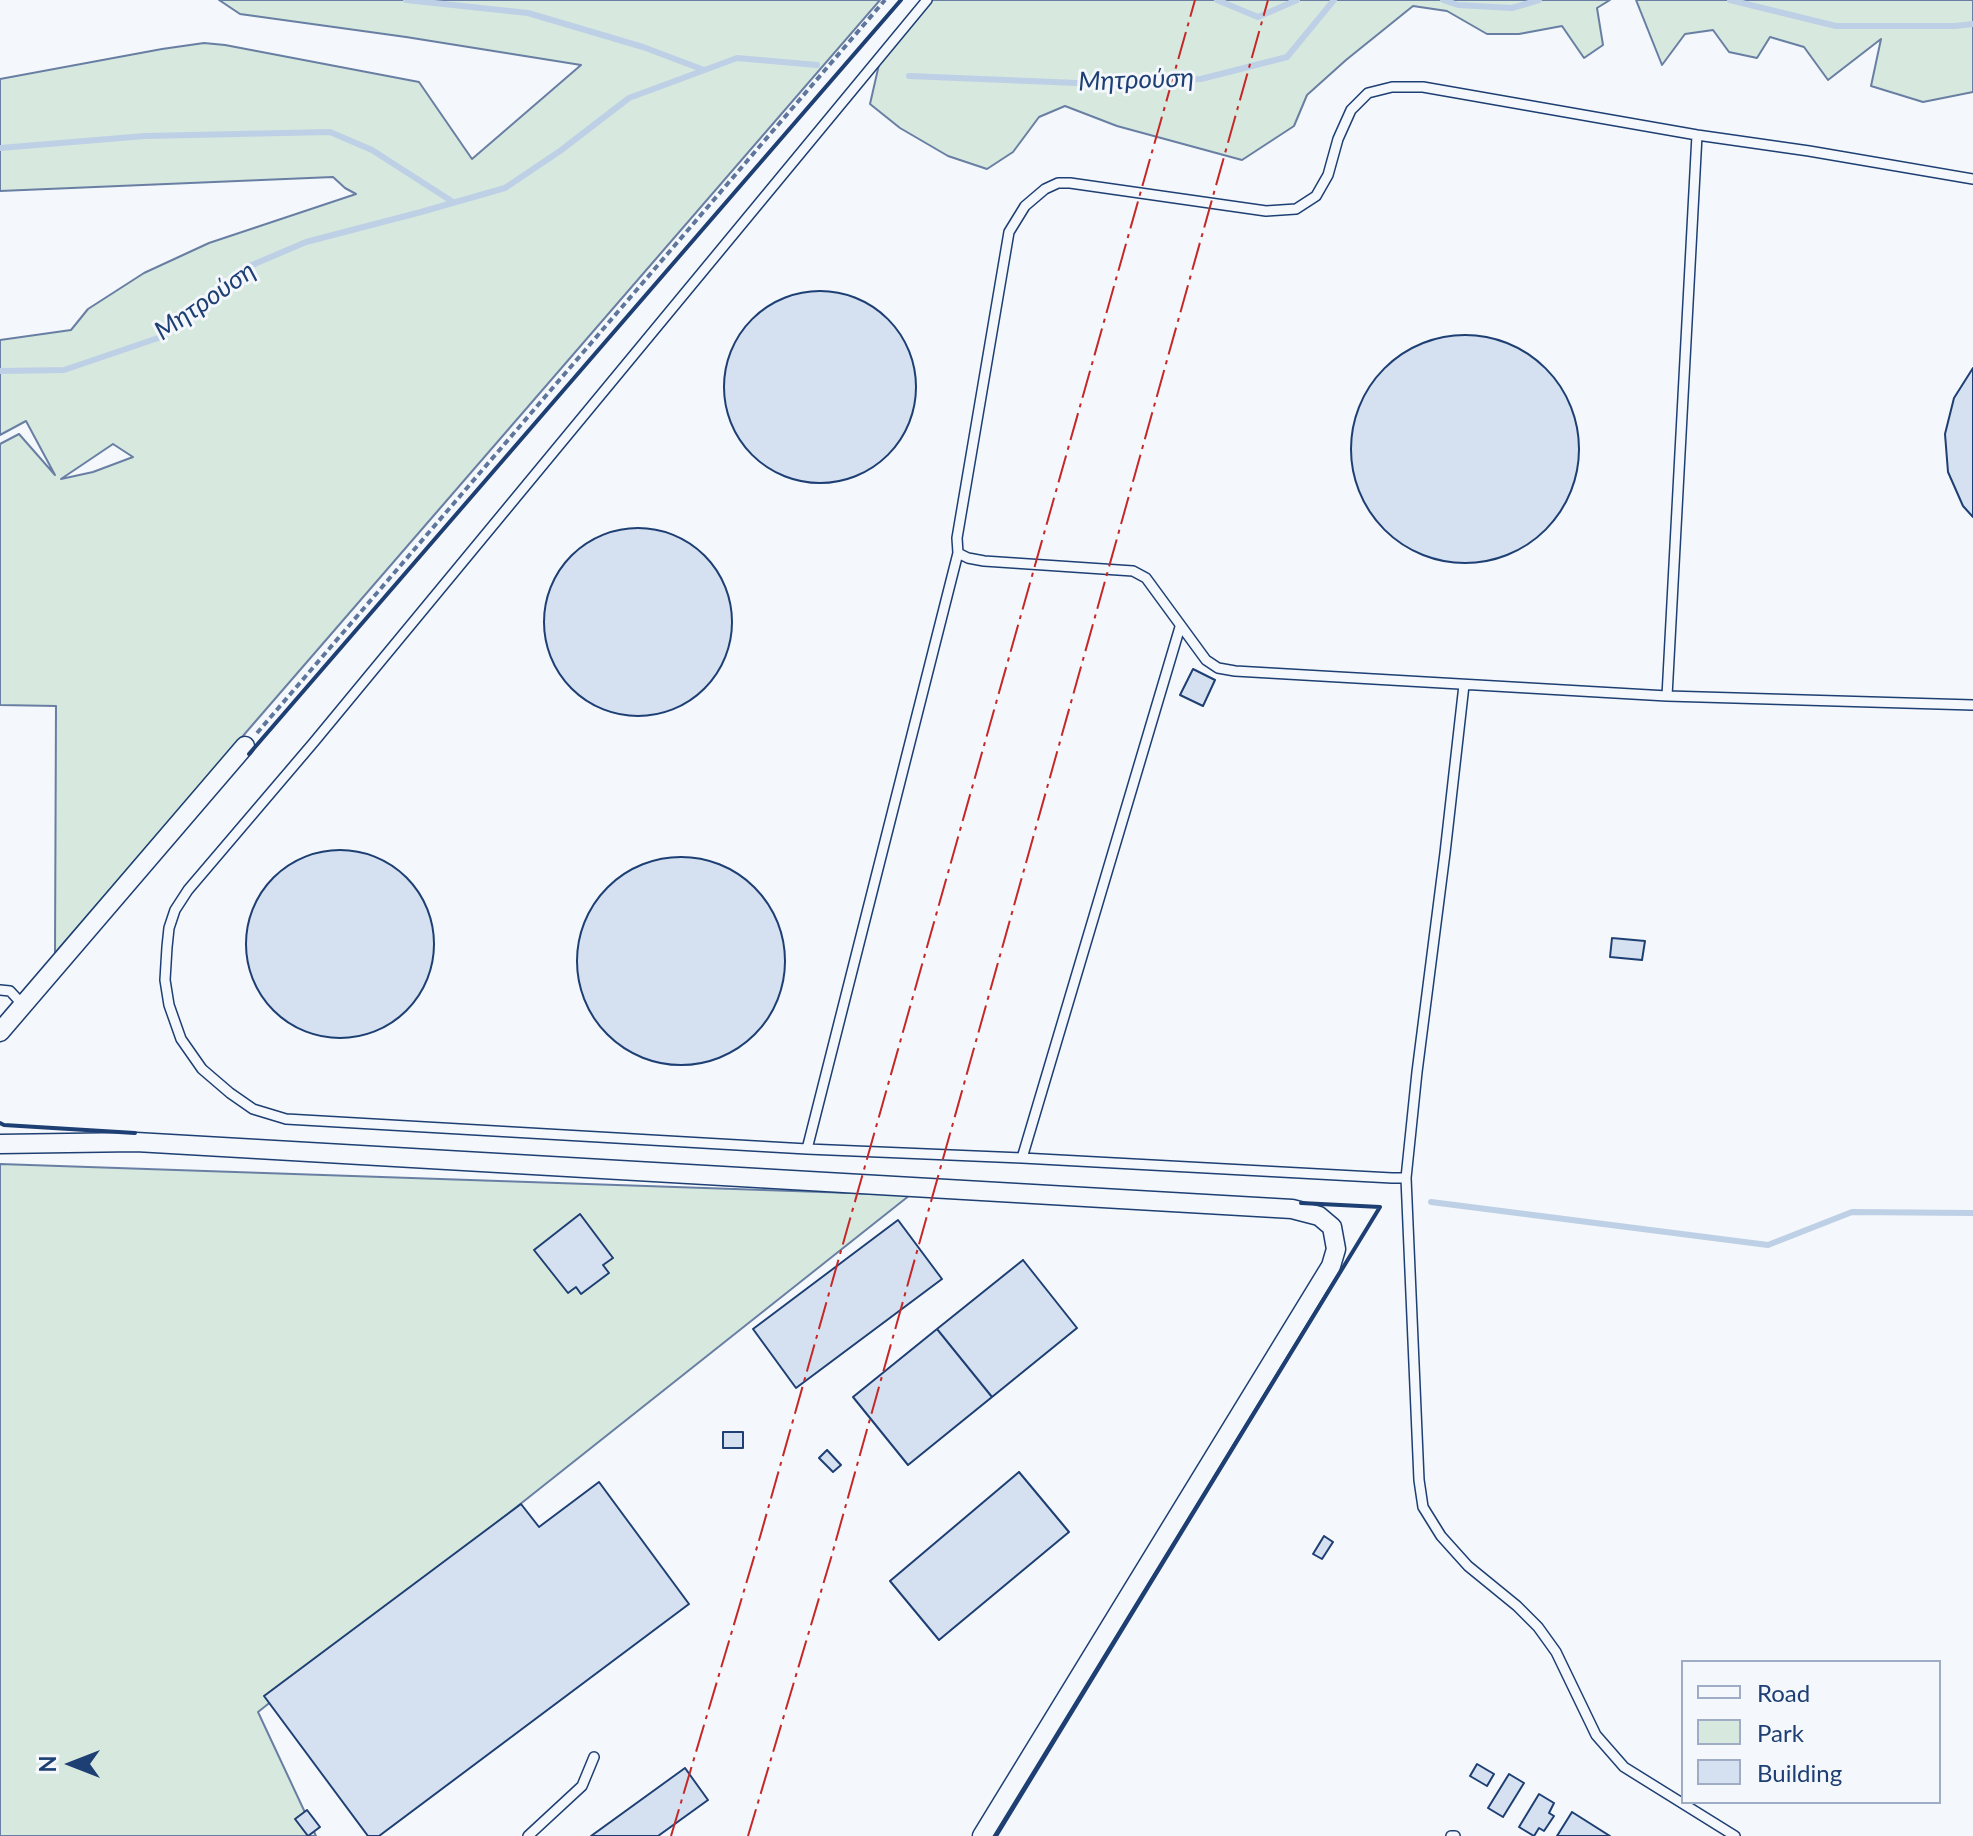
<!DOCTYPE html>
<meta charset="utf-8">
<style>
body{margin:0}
#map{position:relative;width:1973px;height:1836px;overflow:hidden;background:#f4f7fb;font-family:Lato,sans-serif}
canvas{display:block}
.legend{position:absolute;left:1681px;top:1660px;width:260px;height:144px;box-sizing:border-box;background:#f4f7fb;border:2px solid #9eadc5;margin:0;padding:10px 14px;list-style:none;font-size:24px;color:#1d3f73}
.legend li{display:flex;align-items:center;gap:16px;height:40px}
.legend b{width:40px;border:2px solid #9eadc5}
.north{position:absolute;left:32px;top:1724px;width:80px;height:80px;-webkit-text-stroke:6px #f4f7fb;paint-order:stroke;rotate:270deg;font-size:22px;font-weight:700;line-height:32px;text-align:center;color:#1d3f73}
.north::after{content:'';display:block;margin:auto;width:28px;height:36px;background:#1d3f73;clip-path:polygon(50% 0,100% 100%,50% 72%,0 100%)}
</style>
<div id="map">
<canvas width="1973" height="1836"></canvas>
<ul class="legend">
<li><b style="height:10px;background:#f4f7fb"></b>Road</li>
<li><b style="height:22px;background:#d7e8df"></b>Park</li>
<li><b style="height:22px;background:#d5e0f0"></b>Building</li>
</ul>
<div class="north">N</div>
</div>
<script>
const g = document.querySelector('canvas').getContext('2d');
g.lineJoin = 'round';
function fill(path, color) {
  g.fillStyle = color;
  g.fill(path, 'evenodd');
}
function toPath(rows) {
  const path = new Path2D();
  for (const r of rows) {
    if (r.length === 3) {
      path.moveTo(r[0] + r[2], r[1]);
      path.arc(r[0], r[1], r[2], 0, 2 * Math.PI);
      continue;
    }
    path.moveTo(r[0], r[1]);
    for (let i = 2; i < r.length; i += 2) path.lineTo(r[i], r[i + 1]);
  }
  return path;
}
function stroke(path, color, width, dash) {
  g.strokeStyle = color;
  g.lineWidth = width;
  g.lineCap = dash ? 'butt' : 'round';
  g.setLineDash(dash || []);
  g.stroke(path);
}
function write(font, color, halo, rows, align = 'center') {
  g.font = font + ' Lato,sans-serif';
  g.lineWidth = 6;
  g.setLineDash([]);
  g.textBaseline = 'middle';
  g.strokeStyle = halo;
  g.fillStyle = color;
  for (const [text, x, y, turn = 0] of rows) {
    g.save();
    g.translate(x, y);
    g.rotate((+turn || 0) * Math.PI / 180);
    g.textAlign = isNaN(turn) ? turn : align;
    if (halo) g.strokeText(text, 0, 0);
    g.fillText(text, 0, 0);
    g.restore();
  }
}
const green = toPath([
 [219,0,880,0,55,953,56,706,0,705,0,444,19,434,55,475,26,421,0,435,0,340,71,330,88,309,144,273,209,243,356,194,345,188,333,177,0,191,0,79,162,49,204,43,225,45,419,82,472,159,581,65,406,37,240,14,219,0],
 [113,444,133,457,93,472,61,479,113,444],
 [924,0,1610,0,1597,8,1603,45,1584,58,1562,26,1519,34,1487,34,1447,11,1413,6,1346,60,1307,95,1294,126,1242,160,1117,126,1065,106,1039,117,1013,152,987,169,948,156,900,128,870,104,883,47,924,0],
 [1636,0,1973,0,1973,92,1923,102,1871,86,1881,39,1828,80,1804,47,1770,37,1757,58,1729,52,1713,30,1685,34,1662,65,1636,0],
 [0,1164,910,1195,258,1712,316,1836,0,1836,0,1164]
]);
fill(green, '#d7e8df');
stroke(green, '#687fa3', 2);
stroke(toPath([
 [406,0,528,13,643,47,704,70],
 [1217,0,1258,17,1297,0],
 [1443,0,1458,5,1512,8,1539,0],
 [1730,0,1836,26,1955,26,1973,24],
 [909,76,1077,83,1201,79,1287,57,1334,0],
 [0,148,145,136,330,132,372,150,453,202],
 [0,371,64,370,164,336,245,268,306,242,421,212,505,188,560,151,629,98,737,58,817,65],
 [1431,1202,1768,1245,1852,1212,1973,1213]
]), '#bed0e5', 6);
const building = toPath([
 [820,387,96],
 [1465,449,114],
 [1973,368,1973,517,1963,506,1948,472,1945,434,1954,398,1973,368],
 [638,622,94],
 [1193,669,1215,680,1203,706,1180,695,1193,669],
 [340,944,94],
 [681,961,104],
 [1612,938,1645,941,1642,960,1610,957,1612,938],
 [580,1214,613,1258,603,1265,609,1273,581,1294,576,1287,568,1293,534,1250,580,1214],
 [898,1220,942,1279,796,1388,753,1329,898,1220],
 [1023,1260,1077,1328,992,1397,937,1329,1023,1260],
 [937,1329,992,1397,908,1465,853,1397,937,1329],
 [723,1432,743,1432,743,1448,723,1448,723,1432],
 [827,1450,841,1465,833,1472,819,1458,827,1450],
 [1019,1472,1069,1532,939,1640,890,1581,1019,1472],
 [599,1482,689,1604,379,1836,368,1836,264,1696,521,1504,539,1527,599,1482],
 [1324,1536,1333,1542,1322,1559,1313,1554,1324,1536],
 [1477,1764,1494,1774,1487,1786,1470,1776,1477,1764],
 [685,1768,708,1800,658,1836,591,1836,685,1768],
 [1509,1774,1524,1783,1503,1817,1488,1808,1509,1774],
 [1539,1794,1554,1803,1549,1813,1554,1816,1544,1831,1539,1828,1534,1836,1519,1827,1539,1794],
 [307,1810,320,1827,308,1836,295,1819,307,1810],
 [1572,1812,1610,1836,1557,1836,1572,1812]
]);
fill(building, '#d5e0f0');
stroke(building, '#1d3f73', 2);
const lane = toPath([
 [927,0,314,742,188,890,175,910,169,928,167,947,165,980,169,1005,181,1039,202,1069,230,1093,253,1109,286,1119,807,1149,1022,1158,1392,1178,1406,1178,1419,1480,1423,1507,1441,1536,1468,1566,1517,1606,1538,1627,1556,1652,1596,1735,1624,1767,1735,1836],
 [1973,179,1809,151,1697,135,1423,87,1392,87,1368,93,1351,110,1338,139,1328,175,1316,196,1296,209,1266,211,1070,183,1058,183,1045,189,1025,206,1009,232,957,538,958,553,968,558,984,561,1133,571,1146,578,1206,660,1218,668,1235,671,1667,696,1973,705],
 [1667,696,1697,135],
 [0,990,10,991,23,1005],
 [807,1149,958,553],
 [1022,1158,1180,627],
 [1406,1178,1417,1072,1445,853,1464,685],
 [528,1836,582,1786,594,1757],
 [1451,1836,1455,1836]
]);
const street = toPath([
 [0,1032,245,746],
 [0,1144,136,1142,1292,1209,1319,1216,1332,1227,1336,1249,1331,1266,982,1836]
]);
stroke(lane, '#1d3f73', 12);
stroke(street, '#1d3f73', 21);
stroke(toPath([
 [257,733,885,0]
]), '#5e769c', 4, [6, 4]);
stroke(lane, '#f4f7fb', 9);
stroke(street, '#f4f7fb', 18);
stroke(toPath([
 [249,754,901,0],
 [0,1123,4,1125,135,1133],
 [996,1836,1380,1207,1301,1203]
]), '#1d3f73', 4);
stroke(toPath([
 [671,1836,760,1537,1195,0],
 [748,1836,831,1558,1268,0]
]), '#c62828', 2, [28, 6, 4, 6]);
write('italic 26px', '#1d3f73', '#f4f7fb', [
 ["Μητρούση",1136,80,-2],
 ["Μητρούση",205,301,-35]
]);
</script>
